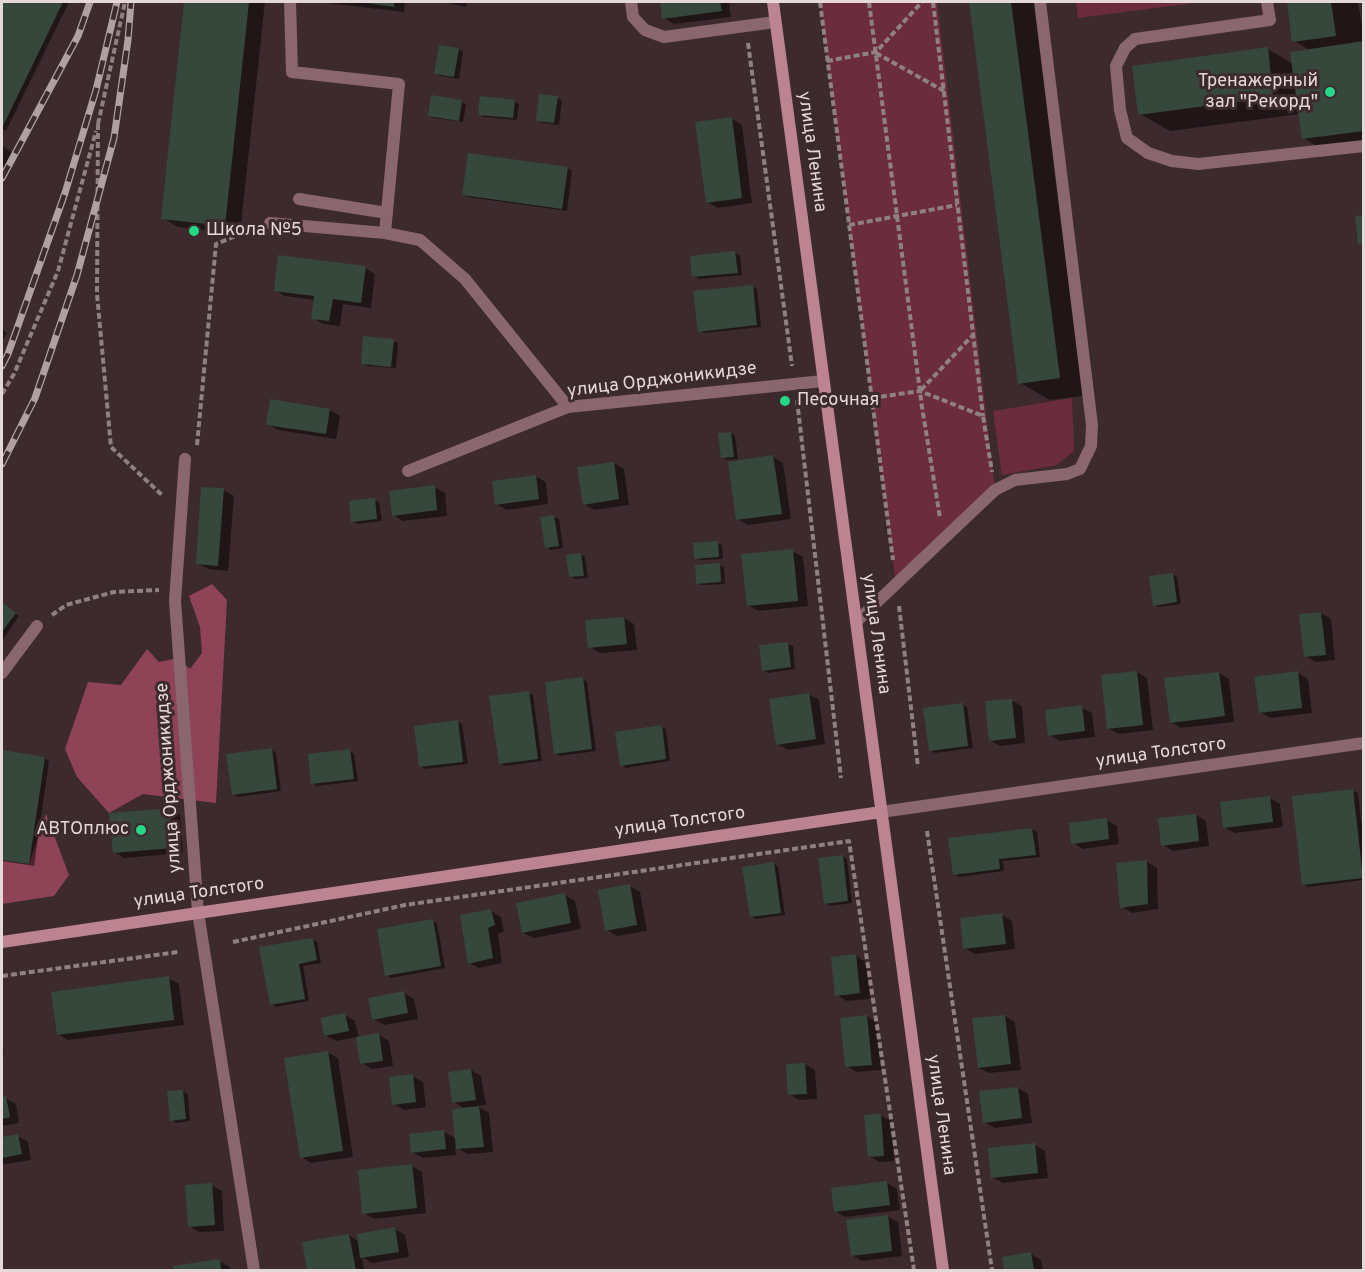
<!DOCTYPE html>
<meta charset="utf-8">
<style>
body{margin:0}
#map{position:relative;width:1365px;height:1272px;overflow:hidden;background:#3d2a2e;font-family:Overpass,sans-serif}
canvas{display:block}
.frame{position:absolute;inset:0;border:3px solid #e5d8da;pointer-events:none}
</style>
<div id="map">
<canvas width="1365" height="1272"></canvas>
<div class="frame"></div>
</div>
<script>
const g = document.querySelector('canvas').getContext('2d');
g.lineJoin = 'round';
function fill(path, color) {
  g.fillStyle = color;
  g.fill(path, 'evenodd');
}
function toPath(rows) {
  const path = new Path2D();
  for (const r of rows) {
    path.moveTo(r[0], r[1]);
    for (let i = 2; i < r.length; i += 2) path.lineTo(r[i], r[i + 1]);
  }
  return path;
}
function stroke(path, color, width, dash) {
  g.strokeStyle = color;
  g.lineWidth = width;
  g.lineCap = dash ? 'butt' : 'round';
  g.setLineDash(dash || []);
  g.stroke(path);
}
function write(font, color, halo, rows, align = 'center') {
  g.font = font + ' Overpass,sans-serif';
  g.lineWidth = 6;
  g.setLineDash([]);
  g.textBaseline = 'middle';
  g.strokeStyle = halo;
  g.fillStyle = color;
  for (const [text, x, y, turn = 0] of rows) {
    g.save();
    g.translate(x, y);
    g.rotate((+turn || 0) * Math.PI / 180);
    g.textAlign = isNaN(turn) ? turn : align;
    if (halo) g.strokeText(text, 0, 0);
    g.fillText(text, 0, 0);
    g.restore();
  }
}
fill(toPath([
 [820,2,937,2,995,490,896,584],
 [1076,2,1202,2,1078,18],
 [1072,398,1074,451,1057,465,1002,475,993,411]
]), '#6b2c3e');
fill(toPath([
 [212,584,227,600,216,803,143,794,109,813,77,777,65,749,88,682,121,685,147,649,159,662,178,658,190,669,202,653,200,627,189,596],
 [46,814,69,875,54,896,2,904,2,860,29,864]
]), '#8e4357');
fill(toPath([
 [2,2,69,2,6,131,2,129],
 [186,2,265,2,240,234,178,227,163,218],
 [319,2,405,2,404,12],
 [443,2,467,2,466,7],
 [662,2,729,2,731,17,674,24,664,18],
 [970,2,1038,2,1090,395,1050,400,1020,383],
 [1288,2,1358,2,1364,40,1364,141,1319,147,1303,138,1300,114,1170,131,1140,114,1268,49,1293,64,1311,51,1294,41],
 [458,49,463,52,459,79,440,76,436,74],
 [557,98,562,100,559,125,542,123,538,120],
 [514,101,519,104,517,120,484,117,480,114],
 [462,102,466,105,463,122,434,118,429,115],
 [732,119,742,125,752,203,718,208,707,202],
 [2,145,15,155,2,173],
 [568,168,572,171,567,211,468,197,464,194],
 [735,253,740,255,742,275,699,279,694,276],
 [365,268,375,274,371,308,343,304,340,326,323,324,313,318,315,300,285,296,275,290],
 [752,286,757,289,761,327,704,333,699,331],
 [2,329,7,333,2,341],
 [393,341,398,343,396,368,367,366,362,363],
 [330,410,340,416,336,439,278,430,268,424],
 [731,433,735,436,738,459,727,460,722,457],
 [773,457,783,463,791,519,748,525,737,519],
 [613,463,624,469,629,505,594,510,584,504],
 [535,476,546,482,548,504,507,510,496,504],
 [434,487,445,493,447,516,403,521,393,515],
 [224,490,234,496,228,571,208,569,197,563],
 [375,500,379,502,382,521,357,524,353,521],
 [554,517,559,519,563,548,551,550,546,547],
 [717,543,722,545,723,559,700,560,696,558],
 [792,551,803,557,808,606,758,611,748,605],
 [580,554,585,557,588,578,575,579,571,577],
 [720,565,724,567,725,584,702,585,697,583],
 [1173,574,1177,577,1181,604,1159,607,1154,605],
 [2,603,19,616,2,641],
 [1321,613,1331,619,1335,660,1316,662,1305,656],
 [624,618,634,624,637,650,600,653,589,647,587,621],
 [788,644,793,646,795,669,768,673,763,670],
 [1137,672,1147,678,1153,730,1118,734,1108,728],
 [1219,673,1229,679,1234,722,1181,728,1171,722],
 [1298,673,1308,679,1312,713,1270,718,1260,712],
 [583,679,587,682,596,751,560,756,555,753],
 [528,693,533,695,542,761,505,766,500,763],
 [808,694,819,700,825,744,788,750,777,744],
 [1011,700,1022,706,1025,743,1000,746,990,740],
 [963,705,967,707,973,748,935,753,930,750],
 [1081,707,1092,713,1095,737,1060,741,1049,735],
 [458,722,462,724,468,764,425,769,420,766],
 [662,727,666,729,670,761,626,768,621,765],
 [272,750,276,753,281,791,238,797,233,794],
 [350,751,354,754,358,781,317,786,312,783],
 [2,752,44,758,49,761,34,866,2,861],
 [1353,791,1358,793,1364,847,1364,880,1308,887,1303,884],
 [1270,798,1280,804,1283,827,1235,833,1224,827],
 [170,809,180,815,183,853,124,858,114,852],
 [1196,815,1206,821,1209,846,1173,851,1163,845],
 [1106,820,1117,826,1119,844,1083,849,1073,843],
 [1032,829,1037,832,1040,857,1003,861,1004,871,959,877,954,874],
 [843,856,847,859,852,903,830,906,825,903],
 [1147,862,1157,868,1158,909,1132,913,1122,907],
 [774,864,778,866,785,915,756,919,751,916],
 [630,886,640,892,647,931,617,936,606,930],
 [565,895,575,901,581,929,534,938,523,933],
 [491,911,501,917,504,931,498,934,502,963,479,968,469,963],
 [1002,915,1012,921,1015,949,975,954,964,948],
 [432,921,437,923,445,968,391,978,386,975],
 [313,939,317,942,321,963,303,966,309,1001,276,1007,271,1004],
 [856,956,866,962,870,999,847,1001,837,995],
 [168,978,179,984,184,1025,68,1040,58,1034],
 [404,993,414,999,418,1019,384,1025,373,1019],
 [345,1015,355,1021,359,1038,379,1035,389,1041,393,1066,372,1069,362,1063,357,1037,336,1041,325,1035],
 [866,1016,876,1022,881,1070,857,1072,846,1066],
 [1005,1016,1015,1022,1021,1070,989,1073,979,1068],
 [2,1036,4,1057,2,1057],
 [327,1052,338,1058,353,1157,311,1163,301,1157],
 [805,1064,815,1070,817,1099,799,1100,789,1094],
 [471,1070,481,1076,486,1105,477,1106,489,1113,493,1152,468,1154,455,1147,456,1155,423,1158,412,1152,444,1132,457,1139,465,1109,454,1102],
 [412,1076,423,1082,426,1107,404,1110,394,1104],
 [1018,1088,1028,1094,1032,1123,995,1128,984,1122],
 [183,1091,188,1094,190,1121,176,1123,172,1120,169,1093],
 [5,1098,16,1104,19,1123,2,1126,2,1099],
 [880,1115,891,1121,894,1161,879,1162,869,1156],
 [18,1136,28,1142,31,1160,5,1164,2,1163,2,1138],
 [1035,1145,1045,1151,1048,1178,1003,1183,992,1177],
 [412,1166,422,1172,426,1213,374,1219,364,1213],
 [887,1183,897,1189,900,1210,845,1217,835,1211],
 [211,1185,222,1191,224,1231,199,1232,189,1226],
 [887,1216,898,1222,902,1256,862,1261,852,1255],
 [395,1229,405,1235,409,1257,372,1263,362,1257,364,1270,308,1270,303,1244,349,1235,359,1242],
 [1031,1254,1041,1260,1043,1270,1006,1270,1004,1258],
 [219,1261,230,1267,230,1270,175,1270,174,1267]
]), '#0007');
fill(toPath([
 [2,2,63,2,2,128],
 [184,2,249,2,225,226,161,219],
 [361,2,394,2,394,7],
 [660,2,720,2,722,11,662,19],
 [969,2,1011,2,1060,378,1018,384],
 [1287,2,1331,2,1336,36,1292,42],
 [1364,41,1364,131,1302,139,1290,52],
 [439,45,459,48,454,77,434,74],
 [1268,47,1273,97,1138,115,1132,66],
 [539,94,558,96,554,123,536,121],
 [431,95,462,100,459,121,428,116],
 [480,96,515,100,513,118,478,115],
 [732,117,742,198,706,203,695,122],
 [468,153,568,167,562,209,462,195],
 [1364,215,1364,244,1358,244,1355,216],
 [735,251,738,273,692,277,690,256],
 [278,255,366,266,361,303,333,299,329,321,311,319,314,296,274,291],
 [753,285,757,325,698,332,693,291],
 [363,336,394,339,391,367,361,364],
 [270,399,330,409,326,434,266,425],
 [731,432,734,457,721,458,718,433],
 [773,455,782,514,736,520,728,462],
 [614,462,619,499,583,505,577,467],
 [536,475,539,499,495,505,492,481],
 [435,485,437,510,392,516,389,491],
 [201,487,224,488,218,566,196,564],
 [375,498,377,519,351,522,349,501],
 [554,515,559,546,545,548,540,517],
 [718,541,719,557,694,559,693,543],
 [793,549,798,601,747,606,741,554],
 [581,553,584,576,569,577,566,555],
 [720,563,721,582,696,584,695,565],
 [1173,573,1177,602,1153,606,1149,576],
 [2,602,16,613,2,632],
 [1321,612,1326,655,1304,657,1299,614],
 [624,617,627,644,588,648,585,620],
 [788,642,791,667,762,671,759,645],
 [1137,671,1143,725,1107,729,1101,675],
 [1298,671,1302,708,1259,713,1254,677],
 [1219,672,1225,716,1170,723,1164,678],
 [583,677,592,749,554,754,545,682],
 [529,691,538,759,499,764,489,696],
 [809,693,816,739,776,745,769,699],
 [1012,699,1016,738,989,741,985,701],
 [963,703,968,746,929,751,923,708],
 [1082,705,1085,731,1048,736,1045,710],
 [458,720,463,762,419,767,414,726],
 [662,725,666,759,620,766,615,732],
 [272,748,277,789,232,795,226,754],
 [350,749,354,779,311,784,308,754],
 [2,750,45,757,29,864,2,860],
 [1353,789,1363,878,1302,885,1292,796],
 [1270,796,1273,822,1223,828,1220,802],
 [170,808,173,848,113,853,109,813],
 [1196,814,1199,841,1161,846,1158,818],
 [1107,818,1109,839,1071,844,1069,823],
 [1032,828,1036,855,999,859,1000,869,953,875,948,838],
 [843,855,848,901,824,904,818,858],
 [1147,860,1148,904,1120,908,1116,863],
 [774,862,781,913,750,917,742,867],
 [630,884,637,925,605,931,598,890],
 [565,893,571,923,522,933,516,903],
 [491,909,495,925,488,928,493,958,468,964,460,915],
 [1002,913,1006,944,963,949,960,918],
 [433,919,441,966,385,976,377,929],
 [313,938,317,960,299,964,305,999,270,1005,259,947],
 [856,954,860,993,835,996,831,957],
 [169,976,174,1020,57,1035,51,992],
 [404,991,408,1013,372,1020,368,998],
 [345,1013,349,1031,324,1036,321,1018],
 [867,1015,872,1065,845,1067,840,1018],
 [1005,1015,1011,1064,978,1068,972,1018],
 [379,1033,383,1061,360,1064,356,1037],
 [328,1051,343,1151,300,1158,284,1058],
 [805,1063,807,1094,788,1095,786,1064],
 [471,1069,476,1100,452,1103,448,1072],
 [413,1074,416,1102,392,1105,389,1077],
 [1018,1087,1022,1118,983,1123,979,1091],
 [183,1090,186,1119,170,1121,167,1091],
 [6,1096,10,1117,2,1119,2,1097],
 [479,1106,484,1147,456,1149,452,1109],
 [881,1114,884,1156,868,1157,864,1115],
 [444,1130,446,1149,411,1153,409,1134],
 [18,1134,22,1154,2,1158,2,1137],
 [1035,1143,1038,1173,991,1178,988,1148],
 [412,1164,417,1208,362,1214,358,1170],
 [887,1181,890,1205,834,1212,831,1188],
 [212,1183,215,1225,188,1227,185,1185],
 [888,1215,892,1251,851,1256,846,1220],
 [395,1227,399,1252,360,1258,357,1234],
 [349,1234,356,1270,307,1270,302,1242],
 [1031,1252,1034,1270,1004,1270,1002,1257],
 [220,1259,221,1270,173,1270,173,1266]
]), '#36473c');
stroke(toPath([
 [820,2,893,560],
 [869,2,922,407,940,518],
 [933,2,983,416],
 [748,43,792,366],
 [876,53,944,91],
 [827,61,876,52,922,2],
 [98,124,97,294,111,447,163,496],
 [98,124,125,2],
 [849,225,957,205],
 [921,390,973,335],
 [2,394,14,374,58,271,96,131],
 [872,398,920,391,983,416,992,472],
 [797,400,841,778],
 [197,445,216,244,255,228],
 [899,606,918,767],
 [52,615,66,605,114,592,159,590],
 [927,831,992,1270],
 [233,942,405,905,849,841,914,1270],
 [2,976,178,952]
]), '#908083', 4, [6, 3]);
stroke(toPath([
 [290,2,292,72,399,84,385,233],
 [631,2,633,17,645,30,664,37,775,22],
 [1267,2,1270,20,1135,39,1125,48,1116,66,1120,110,1127,138,1148,153,1172,161,1198,164,1364,146],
 [299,199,387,213],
 [270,223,385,233,420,240,465,279,568,407],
 [856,622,995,490,1015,480,1067,474,1080,469,1091,446,1092,425,1040,2],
 [2,673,37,626]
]), '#8a666e', 12);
stroke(toPath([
 [185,459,175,601,198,912,254,1270],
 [408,471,568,407,823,381],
 [881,812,1364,743]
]), '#8a666e', 12);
stroke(toPath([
 [773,2,943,1270],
 [2,942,881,812]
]), '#bc8490', 12);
const rail = toPath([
 [2,178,78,36,90,2],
 [2,366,8,354,65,193,96,90,117,2],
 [2,464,35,398,77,275,114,138,128,40,131,2]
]);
stroke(rail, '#afa1a3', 7);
stroke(rail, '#3d2a2e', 4.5, [14]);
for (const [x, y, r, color] of [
 [1330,92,6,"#25d886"],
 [194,231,6,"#25d886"],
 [785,401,6,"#25d886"],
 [141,830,6,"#25d886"]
]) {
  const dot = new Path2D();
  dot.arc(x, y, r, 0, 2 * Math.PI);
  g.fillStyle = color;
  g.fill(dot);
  stroke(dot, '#3d2a2e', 2);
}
write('18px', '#e5d8da', '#3d2a2e', [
 ["Тренажерный",1318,82],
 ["зал \"Рекорд\"",1318,103],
 ["Школа №5",206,231,"left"],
 ["Песочная",797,401,"left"],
 ["АВТОплюс",129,830]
], 'right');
write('18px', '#e5d8da', '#3d2a2e', [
 ["улица Ленина",811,152,82],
 ["улица Орджоникидзе",662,381,-7],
 ["улица Ленина",875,634,82],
 ["улица Толстого",1161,754,-8],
 ["улица Орджоникидзе",170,778,-94],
 ["улица Толстого",680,823,-8],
 ["улица Толстого",199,894,-8],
 ["улица Ленина",940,1115,82]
]);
</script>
